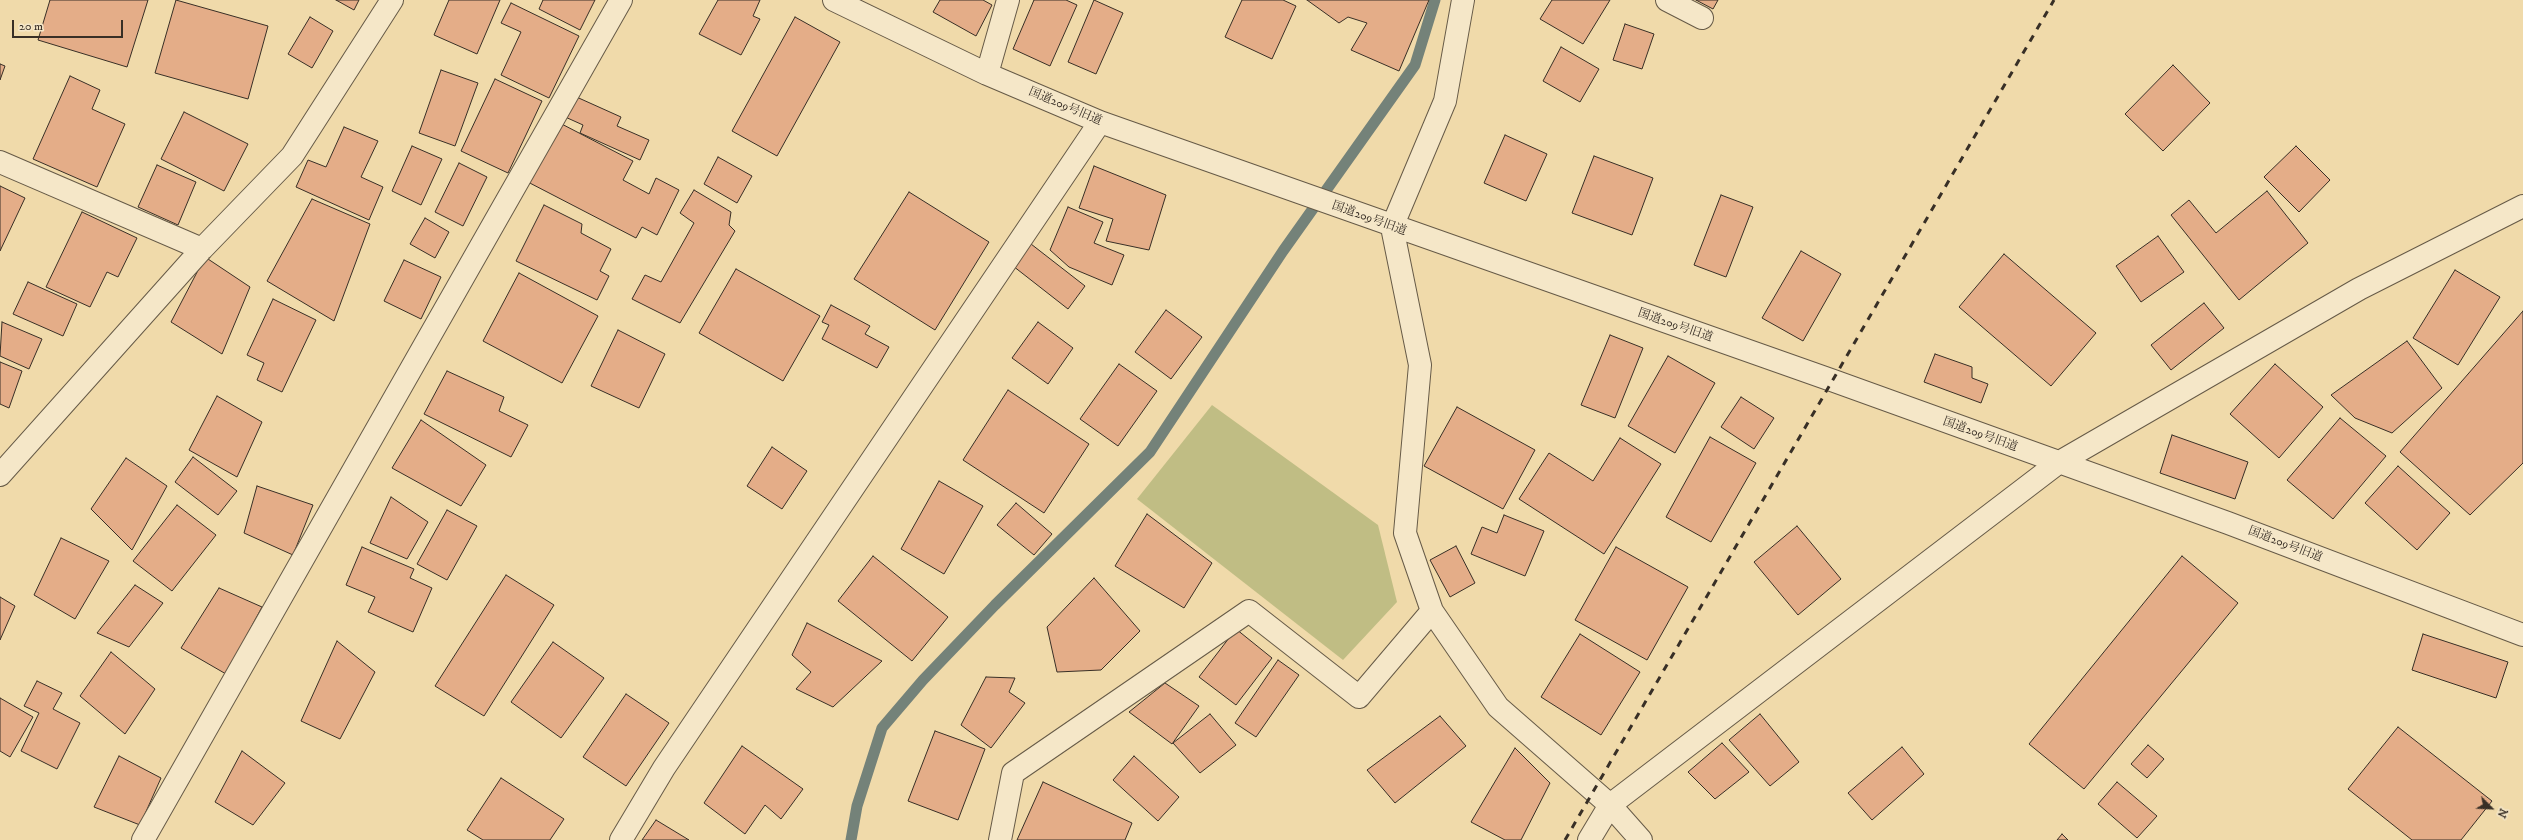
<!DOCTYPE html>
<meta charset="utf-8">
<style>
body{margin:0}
#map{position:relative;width:2523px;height:840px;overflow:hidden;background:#f0daaa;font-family:"IM FELL DW Pica",serif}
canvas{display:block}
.north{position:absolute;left:2471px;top:788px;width:40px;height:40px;-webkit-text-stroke:3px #f5e7c8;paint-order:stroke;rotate:114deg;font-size:11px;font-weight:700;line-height:16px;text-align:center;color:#382f26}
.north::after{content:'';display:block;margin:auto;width:14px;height:18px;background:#382f26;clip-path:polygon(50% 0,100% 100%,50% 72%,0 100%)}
.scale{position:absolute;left:12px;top:20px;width:111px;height:18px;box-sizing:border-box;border:2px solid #382f26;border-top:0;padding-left:5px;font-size:12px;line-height:14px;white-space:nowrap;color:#382f26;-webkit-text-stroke:3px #f5e7c8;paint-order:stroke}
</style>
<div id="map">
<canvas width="2523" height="840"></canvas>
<div class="north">N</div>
<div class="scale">20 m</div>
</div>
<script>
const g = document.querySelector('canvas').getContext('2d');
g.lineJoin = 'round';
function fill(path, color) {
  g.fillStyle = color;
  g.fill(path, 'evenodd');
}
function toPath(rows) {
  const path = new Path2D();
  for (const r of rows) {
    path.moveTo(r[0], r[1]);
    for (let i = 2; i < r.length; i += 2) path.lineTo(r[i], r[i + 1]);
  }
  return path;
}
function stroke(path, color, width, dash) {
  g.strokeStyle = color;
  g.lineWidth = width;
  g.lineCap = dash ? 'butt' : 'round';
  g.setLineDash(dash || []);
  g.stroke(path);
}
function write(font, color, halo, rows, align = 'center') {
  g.font = font + ' "IM FELL DW Pica","Noto Serif JP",serif';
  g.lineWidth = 4;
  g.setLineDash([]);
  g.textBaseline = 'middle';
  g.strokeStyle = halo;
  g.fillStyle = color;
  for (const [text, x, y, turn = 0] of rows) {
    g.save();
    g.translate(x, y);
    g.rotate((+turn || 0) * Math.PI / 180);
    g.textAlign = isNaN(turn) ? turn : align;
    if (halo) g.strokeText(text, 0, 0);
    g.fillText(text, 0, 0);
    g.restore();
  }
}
fill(toPath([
 [1212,405,1378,525,1397,602,1343,660,1137,499]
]), '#c0bd84');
stroke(toPath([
 [851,840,857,806,882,728,923,680,995,605,1150,452,1283,251,1415,65,1435,0]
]), '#748279', 11);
const building = toPath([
 [50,0,148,0,127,67,38,40,50,0],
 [176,0,268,26,248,99,155,73,176,0],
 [336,0,359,0,354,10,336,0],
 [449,0,500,0,477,54,434,35,449,0],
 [543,0,595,0,580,30,539,9,543,0],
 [718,0,760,0,753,16,760,19,741,55,699,34,718,0],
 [940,0,983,0,992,5,976,36,933,12,940,0],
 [1034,0,1066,0,1077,5,1050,66,1013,49,1034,0],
 [1094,0,1123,13,1096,74,1068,62,1094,0],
 [1242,0,1283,0,1296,6,1272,59,1225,37,1242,0],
 [1307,0,1429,0,1399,71,1351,50,1367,23,1348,17,1339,23,1307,0],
 [1552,0,1610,0,1583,44,1540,19,1552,0],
 [1696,0,1718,0,1713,9,1696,0],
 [511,3,579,36,549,98,501,75,521,32,501,23,511,3],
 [310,17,333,31,312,68,288,54,310,17],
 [795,17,840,42,777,156,732,131,795,17],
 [1625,24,1654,34,1642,69,1613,60,1625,24],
 [1561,47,1599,69,1580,102,1543,81,1561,47],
 [0,64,5,66,0,80,0,64],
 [2173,65,2210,103,2163,151,2125,114,2173,65],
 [441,70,478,83,455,146,419,133,441,70],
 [70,76,100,90,92,109,125,124,97,187,33,159,70,76],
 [495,79,542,101,508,173,461,151,495,79],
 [572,95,621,117,617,126,649,140,640,160,580,133,583,125,563,116,572,95],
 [184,112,248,144,224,191,161,159,184,112],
 [554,120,633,161,623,180,649,194,656,178,679,190,657,235,642,227,636,238,524,180,554,120],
 [344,127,378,141,361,177,383,187,369,220,296,187,308,160,326,167,344,127],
 [1505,135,1547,154,1526,201,1484,183,1505,135],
 [412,146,442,159,421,205,392,191,412,146],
 [2296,146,2330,180,2299,212,2264,177,2296,146],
 [1594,156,1653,178,1632,235,1572,213,1594,156],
 [718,157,752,176,737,203,704,184,718,157],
 [459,163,487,177,463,226,435,212,459,163],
 [157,165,196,182,178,225,138,207,157,165],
 [1094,166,1166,195,1149,250,1106,241,1113,219,1079,208,1094,166],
 [0,186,25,198,0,251,0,186],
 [694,190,731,212,729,225,735,231,680,323,632,299,645,275,661,282,694,223,680,213,694,190],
 [2267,191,2308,243,2239,300,2171,215,2189,200,2216,233,2267,191],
 [909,192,989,242,935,330,854,279,909,192],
 [1721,195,1753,207,1726,277,1694,265,1721,195],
 [312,199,370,224,334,321,267,281,312,199],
 [544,205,582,224,581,233,611,249,600,271,609,276,597,300,516,261,544,205],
 [1068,207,1103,222,1094,243,1124,255,1112,285,1069,267,1050,250,1068,207],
 [82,212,137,238,118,277,107,272,90,307,46,287,82,212],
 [425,218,449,232,435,258,410,244,425,218],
 [2158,236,2184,272,2141,302,2116,266,2158,236],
 [1031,244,1085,286,1068,309,1013,266,1031,244],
 [1801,251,1841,274,1803,341,1762,318,1801,251],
 [2004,254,2096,333,2051,386,1959,307,2004,254],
 [205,257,250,287,222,354,171,322,205,257],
 [404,260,441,277,421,319,384,301,404,260],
 [736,269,820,316,783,381,699,333,736,269],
 [2455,270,2500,297,2458,365,2413,338,2455,270],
 [519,273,598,316,562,383,483,341,519,273],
 [28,282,77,304,63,336,13,314,28,282],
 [273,299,316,320,282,392,257,380,264,363,247,355,273,299],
 [2204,303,2224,328,2171,370,2151,345,2204,303],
 [831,305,870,326,865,334,889,347,877,368,822,339,829,325,822,322,831,305],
 [1166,310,1202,337,1171,379,1135,352,1166,310],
 [2523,311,2523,463,2470,515,2400,452,2523,311],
 [2,322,42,339,29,369,0,356,2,322],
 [1038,322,1073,348,1048,384,1012,358,1038,322],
 [618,330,665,354,639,408,591,386,618,330],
 [1610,335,1643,348,1615,418,1581,405,1610,335],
 [2407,341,2442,388,2392,433,2355,418,2331,395,2407,341],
 [1935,354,1972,367,1972,378,1988,384,1981,403,1924,382,1935,354],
 [1668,356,1715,383,1675,453,1628,426,1668,356],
 [0,362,22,371,9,408,0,404,0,362],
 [1119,364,1157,391,1118,446,1080,419,1119,364],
 [2275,364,2323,407,2279,458,2230,414,2275,364],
 [447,371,504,397,499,411,528,425,511,457,424,414,447,371],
 [1008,390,1089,444,1044,513,963,460,1008,390],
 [217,396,262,422,237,477,189,450,217,396],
 [1741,397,1774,418,1754,449,1721,427,1741,397],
 [1457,407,1535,450,1503,509,1424,466,1457,407],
 [2340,418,2386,456,2333,519,2287,480,2340,418],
 [421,420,486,465,461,506,392,468,421,420],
 [2172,435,2248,462,2235,499,2160,473,2172,435],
 [1710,437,1756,463,1711,542,1666,517,1710,437],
 [1620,438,1661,464,1604,554,1519,499,1549,453,1593,481,1620,438],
 [772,447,807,471,782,509,747,486,772,447],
 [193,457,237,491,218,515,175,482,193,457],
 [126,458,167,486,132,550,91,509,126,458],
 [2398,466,2450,513,2417,550,2365,503,2398,466],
 [939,481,983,506,944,574,901,549,939,481],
 [257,486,313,505,293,555,244,533,257,486],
 [391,497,428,522,407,559,370,543,391,497],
 [1016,503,1052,534,1034,555,997,525,1016,503],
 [177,505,216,535,172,591,133,561,177,505],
 [447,510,477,526,447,580,417,564,447,510],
 [1147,514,1212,563,1184,608,1115,566,1147,514],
 [1504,515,1544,531,1525,576,1471,554,1482,527,1497,533,1504,515],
 [1797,526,1841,579,1798,615,1754,562,1797,526],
 [61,538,109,561,75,619,34,595,61,538],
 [1456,546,1475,583,1450,597,1430,560,1456,546],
 [362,547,414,569,410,578,432,588,413,632,368,612,375,597,346,585,362,547],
 [1616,547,1688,587,1647,660,1575,620,1616,547],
 [873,556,948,617,912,661,838,601,873,556],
 [2182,556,2238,603,2084,789,2029,744,2182,556],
 [506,575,554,605,484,716,435,686,506,575],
 [1094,578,1140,631,1101,670,1057,672,1047,627,1094,578],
 [135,585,163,603,129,647,97,633,135,585],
 [219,588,262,607,226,674,181,648,219,588],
 [0,597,15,606,0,640,0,597],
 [807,623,882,661,833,707,796,689,811,672,792,655,807,623],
 [1236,629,1272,658,1236,705,1199,677,1236,629],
 [1580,634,1640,672,1601,735,1541,697,1580,634],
 [2423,634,2508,662,2496,698,2412,670,2423,634],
 [337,641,375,672,340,739,301,721,337,641],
 [553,642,604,678,561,738,511,702,553,642],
 [111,652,155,689,125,734,80,696,111,652],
 [1278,660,1299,675,1256,737,1235,723,1278,660],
 [986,677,1015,678,1009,692,1025,703,991,748,961,725,986,677],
 [37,681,62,693,53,709,80,723,57,769,21,751,39,713,24,706,37,681],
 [1165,683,1199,706,1172,744,1129,712,1165,683],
 [626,694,669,723,626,786,583,757,626,694],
 [0,698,33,717,10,757,0,751,0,698],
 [1210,714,1236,745,1200,773,1173,743,1210,714],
 [1760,714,1799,762,1770,786,1729,740,1760,714],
 [1440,716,1466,746,1395,803,1367,770,1440,716],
 [2398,727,2492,801,2461,840,2412,840,2348,789,2398,727],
 [935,731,985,749,958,820,908,801,935,731],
 [1722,743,1749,772,1715,799,1688,772,1722,743],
 [2148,745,2164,759,2147,778,2131,764,2148,745],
 [742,746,803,789,781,819,765,805,745,834,704,803,742,746],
 [1902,747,1924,774,1872,820,1848,793,1902,747],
 [1515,748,1550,783,1521,840,1505,840,1471,822,1515,748],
 [242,751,285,783,253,825,215,802,242,751],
 [119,756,161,778,140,825,94,807,119,756],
 [1134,756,1179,797,1158,821,1113,780,1134,756],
 [501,778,564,819,550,840,483,840,467,830,501,778],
 [1043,782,1132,823,1125,840,1017,840,1043,782],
 [2117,782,2157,816,2137,838,2098,804,2117,782],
 [656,820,689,840,642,840,656,820],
 [2062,834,2068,840,2057,840,2062,834]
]);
fill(building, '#e4ad88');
stroke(building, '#382f26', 1);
const minor = toPath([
 [834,0,987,74,1100,122,1834,381,2228,523,2523,635],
 [1463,0,1445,101,1392,227,1420,365,1405,533,1432,611,1498,707,1610,805,1641,840],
 [1667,0,1702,18],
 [987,74,1008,0],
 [0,162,202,249],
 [0,475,202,249,292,156,392,0],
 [143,840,621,0],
 [621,840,664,768,1100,122],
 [1000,840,1013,773,1249,611,1359,697,1432,611],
 [1589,840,1610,805,2058,463,2359,289,2523,206]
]);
stroke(minor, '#665a47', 24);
stroke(minor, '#f5e7c8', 22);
stroke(toPath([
 [1565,840,2054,0]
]), '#382f26', 3, [7, 7]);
write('12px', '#382f26', '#f5e7c8', [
 ["国道209号旧道",1065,107,23],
 ["国道209号旧道",1369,219,20],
 ["国道209号旧道",1675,326,19],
 ["国道209号旧道",1980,435,20],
 ["国道209号旧道",2285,545,21]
]);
</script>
